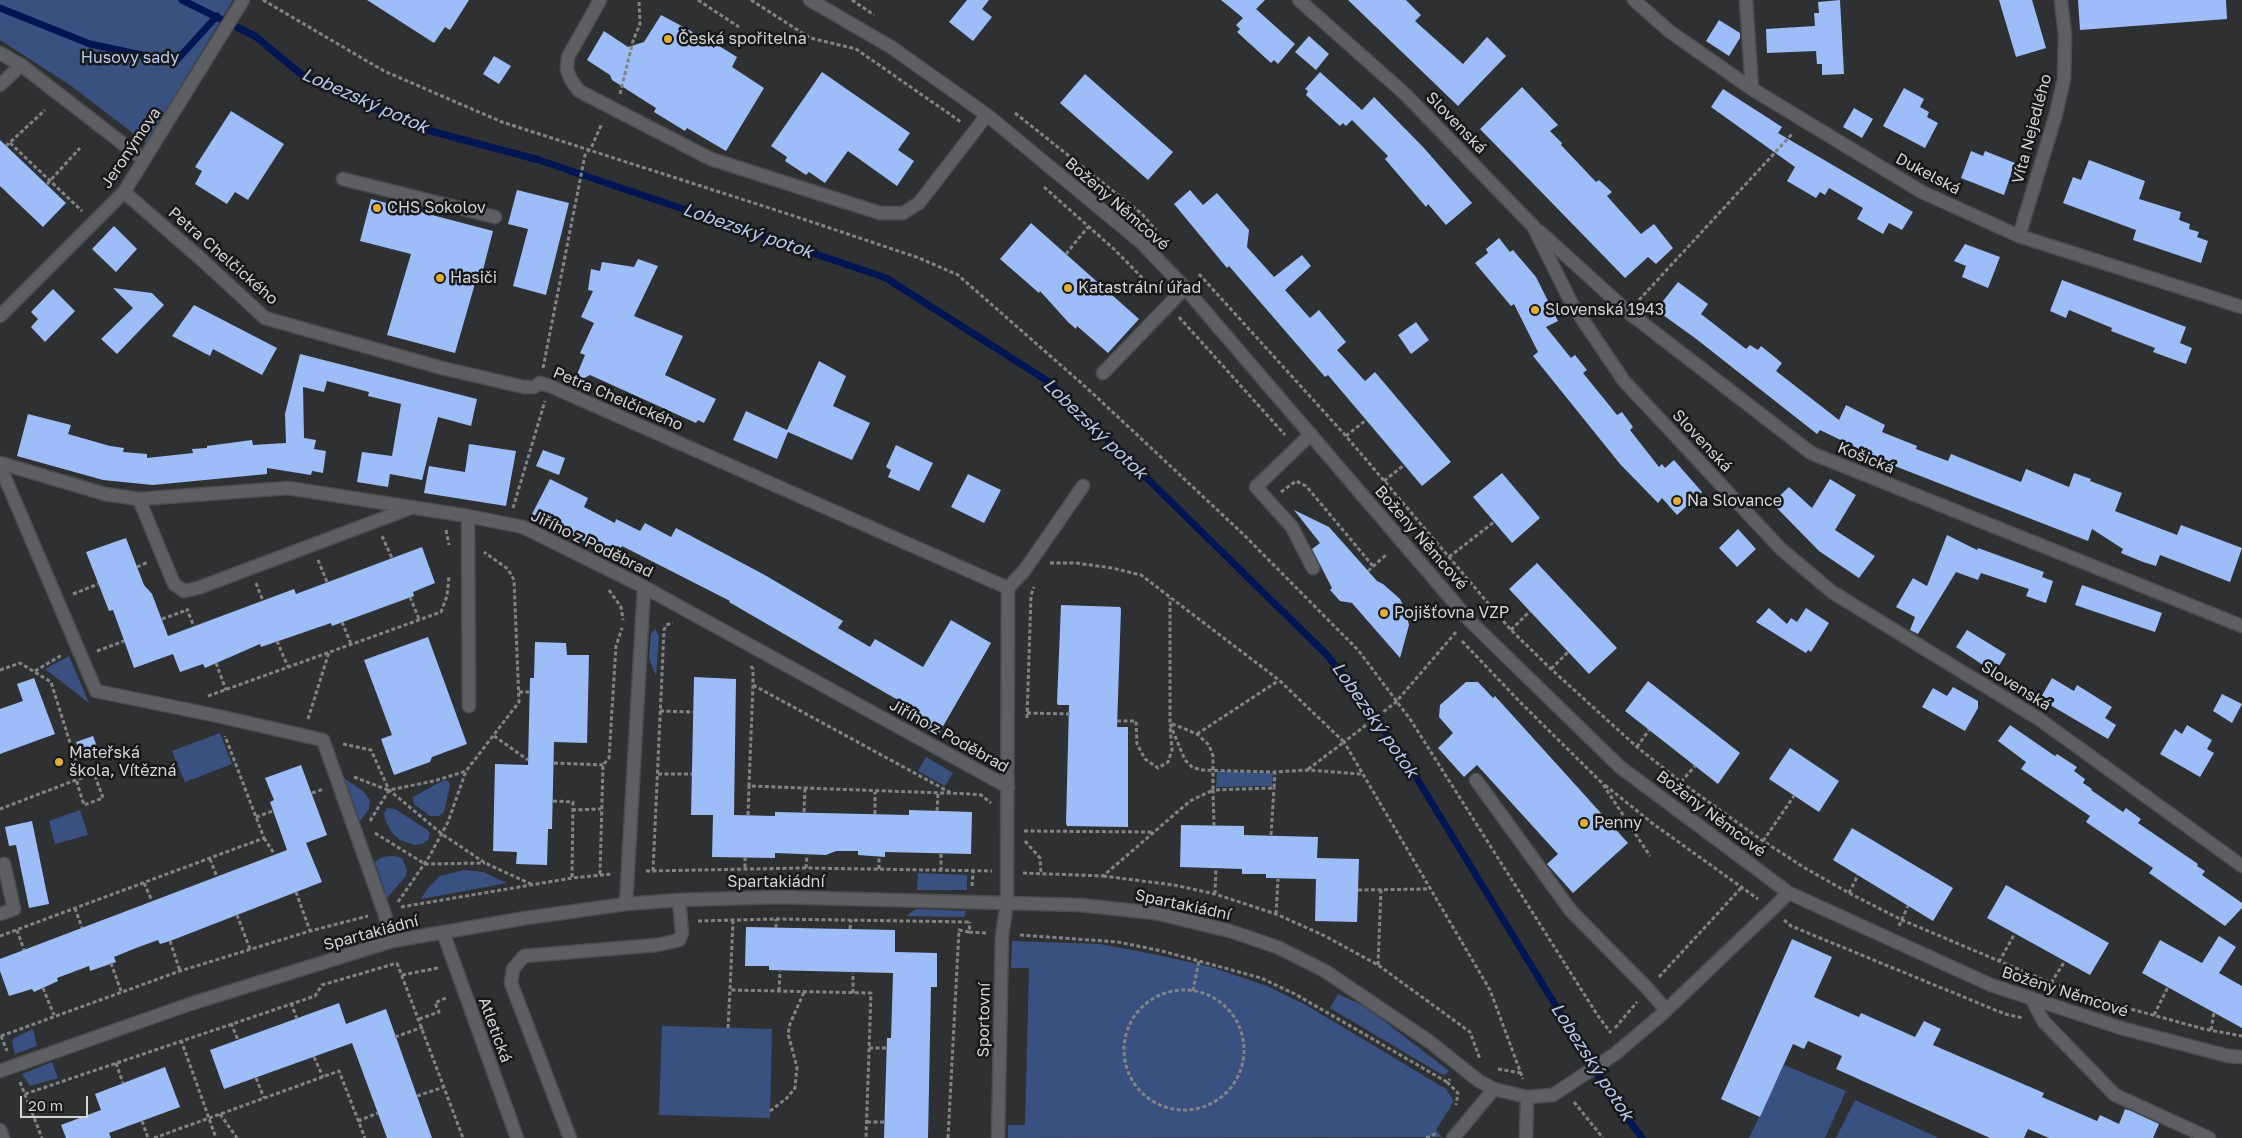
<!DOCTYPE html>
<meta charset="utf-8">
<style>
body{margin:0}
#map{position:relative;width:2242px;height:1138px;overflow:hidden;background:#2f3032;font-family:"Golos Text",sans-serif}
canvas{display:block}
.scale{position:absolute;left:20px;top:1096px;width:68px;height:22px;box-sizing:border-box;border:2px solid #d3d4d6;border-top:0;padding-left:6px;font-size:15px;line-height:18px;white-space:nowrap;color:#d3d4d6;-webkit-text-stroke:4px #171819;paint-order:stroke}
</style>
<div id="map">
<canvas width="2242" height="1138"></canvas>
<div class="scale">20 m</div>
</div>
<script>
const g = document.querySelector('canvas').getContext('2d');
g.lineJoin = 'round';
function fill(path, color) {
  g.fillStyle = color;
  g.fill(path, 'evenodd');
}
function toPath(rows) {
  const path = new Path2D();
  for (const r of rows) {
    if (r.length === 3) {
      path.moveTo(r[0] + r[2], r[1]);
      path.arc(r[0], r[1], r[2], 0, 2 * Math.PI);
      continue;
    }
    path.moveTo(r[0], r[1]);
    for (let i = 2; i < r.length; i += 2) path.lineTo(r[i], r[i + 1]);
  }
  return path;
}
function stroke(path, color, width, dash) {
  g.strokeStyle = color;
  g.lineWidth = width;
  g.lineCap = dash ? 'butt' : 'round';
  g.setLineDash(dash || []);
  g.stroke(path);
}
function write(font, color, halo, rows, align = 'center') {
  g.font = font + ' "Golos Text",sans-serif';
  g.lineWidth = 5;
  g.setLineDash([]);
  g.textBaseline = 'middle';
  g.strokeStyle = halo;
  g.fillStyle = color;
  for (const [text, x, y, turn = 0] of rows) {
    g.save();
    g.translate(x, y);
    g.rotate((+turn || 0) * Math.PI / 180);
    g.textAlign = isNaN(turn) ? turn : align;
    if (halo) g.strokeText(text, 0, 0);
    g.fillText(text, 0, 0);
    g.restore();
  }
}
fill(toPath([
 [0,0,233,0,146,143,70,85,0,40],
 [655,629,659,636,656,676,649,659,651,634],
 [69,656,89,703,45,669],
 [220,733,232,764,185,782,172,751],
 [926,757,953,773,945,786,918,771],
 [1217,771,1273,773,1272,786,1216,787],
 [345,779,363,791,370,800,369,809,360,821],
 [444,780,448,781,450,785,444,812,439,816,430,816,414,804,413,797],
 [387,808,395,809,426,829,430,833,428,840,422,844,414,845,400,840,393,834,385,820,384,814],
 [80,810,88,835,55,844,49,821],
 [393,856,402,858,407,870,406,876,387,898,375,862,382,857],
 [464,870,483,872,507,883,421,899,427,889,440,876],
 [918,873,967,875,967,890,917,890],
 [916,909,966,911,964,917,906,916],
 [1012,941,1100,944,1158,955,1211,967,1267,986,1306,1005,1446,1089,1454,1101,1436,1130,1442,1137,1008,1138,1008,1125,1025,1125,1029,968,1011,968],
 [1338,994,1360,1004,1383,1020,1449,1071,1445,1075,1441,1074,1330,1008],
 [662,1026,772,1029,770,1118,659,1115],
 [33,1029,37,1046,15,1054,12,1042,14,1038],
 [52,1062,58,1078,30,1086,22,1074],
 [1784,1065,1846,1091,1825,1138,1749,1138],
 [1855,1100,1939,1138,1836,1138]
]), '#385181');
stroke(toPath([
 [182,0,255,36,302,75,412,126,539,160,886,278,1049,382,1328,656,1402,754,1606,1088,1642,1138],
 [0,8,90,44,175,62,217,16]
]), '#001553', 7);
fill(toPath([
 [367,0,469,0,450,30,445,27,434,43],
 [967,0,989,0,982,9,992,17,973,41,949,22],
 [1221,0,1265,0,1256,9,1295,44,1278,64,1274,60,1271,63,1237,32,1240,29,1236,25,1243,18],
 [1348,0,1406,0,1421,15,1415,21,1463,64,1487,37,1506,56,1458,106],
 [1840,0,1844,74,1822,75,1822,64,1817,64,1816,51,1767,53,1766,29,1815,26,1814,13,1819,13,1818,2],
 [1999,0,2032,0,2046,48,2016,57],
 [2078,0,2226,0,2227,19,2080,30],
 [661,15,691,31,714,48,716,44,737,57,732,67,764,88,726,151,687,128,685,131,654,112,656,108,612,80,610,75,587,60,604,31,628,47,644,42],
 [1719,20,1740,33,1740,38,1729,56,1706,41],
 [1309,36,1329,54,1316,70,1295,52],
 [494,56,511,66,499,84,483,74],
 [822,72,910,133,898,150,914,161,897,186,848,151,825,183,809,172,806,175,785,161,787,157,771,146],
 [1320,72,1362,110,1374,97,1424,148,1472,203,1446,225,1428,204,1426,207,1385,159,1388,156,1352,120,1360,112,1346,126,1343,123,1340,126,1306,95,1308,91,1305,89],
 [1085,74,1173,152,1148,180,1060,103],
 [1522,87,1558,125,1550,131,1562,143,1561,145,1596,182,1599,180,1612,192,1607,196,1641,234,1654,224,1673,248,1656,264,1648,257,1625,278,1480,129],
 [1904,88,1924,99,1920,107,1929,112,1927,117,1938,123,1925,148,1883,126],
 [1723,89,1782,127,1778,133,1913,212,1902,230,1889,223,1883,234,1857,219,1863,208,1829,188,1825,195,1820,192,1816,198,1787,181,1795,167,1711,107],
 [1854,108,1873,119,1862,138,1843,127],
 [231,111,284,144,248,200,235,192,227,204,195,184,202,171,195,167],
 [0,140,66,203,43,227,0,186],
 [1971,151,1983,156,1985,151,2015,163,2004,195,1961,178],
 [2089,160,2145,181,2139,199,2181,212,2179,220,2190,224,2189,229,2199,232,2197,237,2208,241,2201,263,2133,240,2136,230,2063,203,2073,177,2081,180],
 [517,190,569,203,546,295,513,286,528,229,508,224],
 [1190,190,1203,205,1217,193,1249,230,1247,247,1274,277,1302,255,1311,266,1285,290,1310,318,1319,310,1346,342,1337,350,1365,381,1375,372,1451,462,1422,486,1328,375,1325,377,1229,266,1227,268,1174,204],
 [371,199,493,231,482,274,478,273,455,353,387,335,411,254,360,241],
 [1031,223,1139,319,1108,353,1077,326,1076,329,1068,322,1040,291,1039,293,1000,259],
 [114,226,137,249,116,272,92,249],
 [1499,238,1510,252,1513,250,1536,277,1558,321,1546,327,1571,358,1575,355,1587,370,1583,373,1609,405,1617,415,1622,412,1633,427,1630,430,1659,467,1662,464,1665,468,1674,460,1702,492,1677,515,1662,498,1658,503,1620,464,1533,356,1538,352,1514,304,1511,306,1475,263,1488,253,1486,249],
 [1965,244,2000,257,1988,288,1962,277,1966,266,1954,261],
 [638,259,658,266,634,316,683,336,665,375,716,399,704,423,698,420,696,423,590,375,573,384,585,355,580,353,594,323,581,317,593,291,588,290,591,269,600,271,602,262,634,267],
 [2062,280,2186,327,2180,343,2192,348,2186,364,2153,352,2155,348,2111,331,2112,328,2069,310,2066,318,2050,311],
 [1678,282,1708,304,1701,314,1746,349,1750,345,1758,350,1761,346,1782,363,1776,371,1839,420,1846,405,1885,425,1882,432,1917,446,1916,449,1948,461,1951,454,2021,482,2026,469,2069,487,2074,473,2091,479,2090,481,2122,493,2115,511,2177,535,2181,525,2242,548,2230,582,2160,555,2156,566,2143,562,2121,553,2123,549,2092,529,2088,541,1892,465,1820,430,1817,434,1695,338,1656,310],
 [113,288,152,293,164,305,117,354,101,339,133,308],
 [53,289,75,311,45,342,31,327,38,319,31,312],
 [194,305,277,348,262,375,213,349,210,356,172,336],
 [1416,322,1429,340,1411,354,1398,335],
 [300,354,477,399,471,426,438,417,422,480,390,474,388,487,357,482,362,452,392,456,401,404,368,396,369,392,327,381,324,392,303,387,304,438,316,440,314,449,326,451,323,473,312,471,311,475,267,468,267,474,153,485,103,480,17,456,28,414,71,425,68,434,110,446,124,448,123,452,147,454,147,458,193,453,192,449,207,448,207,446,252,440,253,445,286,443,285,414],
 [819,361,846,376,833,406,870,423,852,460,788,432,777,459,733,440,746,411,787,430],
 [469,444,516,451,506,506,424,493,429,466,465,472],
 [896,445,933,463,919,491,888,477,891,470,886,467],
 [543,450,565,458,559,475,536,466],
 [1502,473,1540,518,1512,543,1473,497],
 [968,474,1001,490,984,523,951,507],
 [550,479,588,498,584,507,615,523,616,519,640,531,645,523,671,537,676,528,763,574,843,621,838,628,870,647,875,639,923,667,951,620,991,643,938,735,898,713,903,703,729,602,730,601,622,546,616,558,532,514],
 [1830,479,1856,495,1835,530,1875,556,1859,578,1819,551,1772,503,1789,487,1812,508],
 [1294,510,1329,527,1377,581,1383,584,1400,599,1405,609,1409,625,1400,658,1352,603,1340,601,1330,590,1332,588,1312,549,1320,543],
 [1738,529,1756,549,1737,567,1719,548],
 [1947,535,1977,550,1978,548,2044,572,2042,577,2053,581,2046,603,2026,596,2029,589,1981,573,1978,580,1956,572,1918,634,1910,630,1915,617,1896,607,1913,578,1927,586],
 [126,538,144,585,152,594,168,636,294,589,296,594,422,547,435,583,413,592,414,596,332,626,331,623,261,647,260,644,205,668,203,664,180,672,173,654,134,668,113,610,109,611,86,552],
 [1537,563,1617,648,1589,674,1509,589],
 [2082,585,2162,613,2155,632,2075,605],
 [1061,605,1120,607,1121,609,1117,727,1128,727,1128,827,1067,826,1066,823,1069,705,1058,705,1057,703],
 [1769,608,1787,624,1791,618,1797,622,1806,608,1829,623,1811,652,1808,650,1806,653,1756,622],
 [1967,630,2006,654,1997,669,1991,665,1989,669,1956,647],
 [428,637,467,744,432,757,430,762,394,775,381,739,392,735,364,660],
 [535,642,566,643,567,655,589,655,587,743,554,742,552,829,548,829,547,865,516,864,517,852,493,851,495,764,528,765,530,678,534,678],
 [694,677,736,679,734,815,775,816,775,812,909,815,909,810,972,812,971,854,885,852,885,857,858,855,858,851,836,851,826,855,775,853,775,858,712,857,713,815,691,815],
 [34,678,55,734,0,754,0,709,23,701,17,684],
 [2052,678,2074,691,2077,685,2112,707,2105,718,2116,725,2108,739,2040,699],
 [1648,681,1740,753,1718,784,1625,711],
 [1466,682,1478,682,1493,698,1495,696,1628,843,1573,893,1547,864,1558,854,1477,765,1464,777,1438,748,1453,733,1439,717,1440,705],
 [1953,687,1978,701,1978,708,1965,731,1922,707,1933,688,1947,696],
 [2222,694,2242,704,2232,723,2213,711],
 [2010,725,2055,756,2057,754,2077,767,2074,771,2085,779,2083,783,2092,789,2091,790,2123,812,2126,808,2141,819,2138,823,2198,864,2197,866,2205,871,2202,875,2242,903,2242,908,2225,926,2149,873,2153,868,2086,822,2090,816,2021,769,2026,762,1998,741],
 [2187,725,2212,740,2207,749,2214,753,2200,777,2160,754,2175,729,2182,734],
 [93,736,99,752,82,758,76,742],
 [1790,748,1839,781,1819,812,1769,779],
 [301,765,327,835,306,843,322,882,170,941,160,944,158,940,136,948,114,957,116,962,90,971,89,966,57,978,58,981,34,992,32,989,9,996,0,971,0,959,287,850,270,802,274,800,265,778],
 [32,821,49,904,29,908,16,845,9,846,5,827],
 [1181,825,1244,826,1244,835,1318,837,1317,858,1359,859,1357,922,1315,921,1316,879,1266,878,1266,874,1242,874,1242,869,1180,867],
 [1852,828,1953,888,1933,921,1833,860],
 [2006,885,2109,943,2090,975,1987,918],
 [746,927,895,930,895,952,937,953,937,987,931,987,928,1138,884,1138,887,1038,891,1038,893,973,769,970,769,966,745,966],
 [2219,936,2236,947,2219,973,2242,986,2242,1028,2142,973,2160,940,2202,963],
 [1792,939,1832,957,1814,997,1859,1017,1861,1013,1915,1037,1924,1021,1941,1029,1933,1045,2044,1093,2042,1097,2097,1121,2100,1115,2119,1124,2125,1109,2131,1111,2159,1124,2153,1138,2049,1138,2028,1129,2024,1138,1990,1138,1836,1069,1842,1056,1808,1041,1804,1049,1793,1044,1760,1117,1721,1099],
 [339,1003,346,1024,386,1009,432,1138,387,1138,352,1043,224,1089,210,1050],
 [165,1067,180,1107,109,1133,111,1138,66,1138,61,1125,101,1110,95,1094]
]), '#9dbdf9');
const minor = toPath([
 [600,0,568,57,567,70,571,80,579,91,711,159,880,213,903,213,919,203,987,115],
 [810,0,891,47,987,115,1142,243,1185,288,1471,622,1620,767,1789,893,1991,985,2121,1028,2228,1056,2242,1057],
 [1299,0,1405,94,1533,226,1572,304,1624,381,1781,549,1832,592,2039,719,2242,866],
 [1634,0,1669,31,1752,89,1922,192,2019,236,2242,307],
 [1746,0,1752,89],
 [0,53,21,65,144,160],
 [0,85,21,65],
 [343,179,495,217],
 [124,192,201,259,265,318,442,368,524,387,534,387,540,383,550,386,1008,588],
 [1539,231,1628,312,1811,453,2242,626],
 [2019,236,2056,114,2064,79,2065,35,2061,0],
 [0,316,124,192,243,0],
 [1103,373,1185,288],
 [1311,434,1256,487,1292,527,1313,568],
 [0,463,105,494,139,499,288,488,468,516,523,527,644,587,1008,787],
 [0,466,96,691,218,716,323,740,384,912,392,941],
 [139,499,174,584,184,591,198,588,408,509],
 [468,516,469,706],
 [1476,780,1571,911,1648,989,1666,1010],
 [626,904,644,587],
 [0,914,14,909,4,864],
 [443,932,517,1138],
 [2031,998,2044,1022,2115,1095,2209,1138],
 [0,1071,190,1004,392,941,526,918,626,904,679,900,778,897,1080,905,1155,913,1230,931,1277,947,1325,971,1430,1042,1479,1081,1494,1089,1527,1097],
 [0,1130,3,1138],
 [570,1138,511,983,513,969,524,956,657,945,679,940,682,933,679,900],
 [998,1138,1002,935,1007,903,1008,588,1024,571,1083,486],
 [1453,1138,1494,1089],
 [1526,1138,1527,1097,1553,1095,1615,1054,1661,1015,1789,893]
]);
stroke(minor, '#4c4d4f', 15);
stroke(toPath([
 [263,0,384,71,502,122,791,215,919,258,958,275,1088,389,1242,533,1358,650,1410,719,1598,1016,1611,1033],
 [698,0,739,27],
 [751,0,810,38,856,49,961,122],
 [852,0,874,15],
 [620,94,633,41,640,24,639,0],
 [1015,113,1142,214,1156,230],
 [10,143,82,211],
 [6,146,45,110],
 [47,184,80,148],
 [1044,187,1115,250,1158,294],
 [1066,254,1088,227],
 [1199,274,1346,436,1511,630,1551,669,1637,747,1681,782,1763,841,1805,868,1849,893,1902,920,2051,983,2127,1008,2204,1029,2242,1036],
 [1639,300,1792,134],
 [1179,317,1285,435],
 [543,368,585,155,592,146,602,123],
 [1346,436,1366,420],
 [1384,481,1404,465],
 [1281,492,1296,481,1306,486,1373,566],
 [513,508,545,401],
 [446,530,449,545],
 [382,536,392,558],
 [1449,557,1494,522],
 [318,560,327,582],
 [1050,563,1076,563,1112,568,1141,575,1279,680,1344,742,1307,770],
 [137,567,148,562],
 [1368,571,1387,554],
 [256,583,263,601],
 [609,590,621,607,623,620],
 [73,594,98,584],
 [410,597,419,619],
 [189,609,187,610,194,626],
 [162,619,187,610],
 [342,622,351,644],
 [1511,630,1530,611],
 [1456,632,1396,702,1344,742,1490,990,1523,1079],
 [277,641,288,667],
 [1462,641,1520,702,1602,783,1650,856],
 [97,651,124,641],
 [216,663,226,690],
 [751,666,753,669,753,685,749,786,971,794,981,795,991,803],
 [1551,669,1568,652],
 [0,670,20,663,51,682,81,778,77,783,84,805,103,798,94,773,81,778,0,809],
 [35,671,62,655],
 [753,685,953,794],
 [519,692,529,692],
 [208,696,441,612,447,596,449,576],
 [660,711,693,712],
 [1027,713,1070,714],
 [1027,718,1031,595,1034,587],
 [308,719,329,652],
 [1117,721,1136,721,1137,744,1145,759,1158,768,1168,762,1172,750,1170,726],
 [1170,724,1185,760,1192,767,1201,770,1275,772],
 [1197,734,1278,681],
 [494,736,528,760],
 [343,744,371,750,389,790,442,834,485,863,533,885],
 [1637,747,1649,730],
 [554,763,603,765],
 [658,774,692,774],
 [354,777,388,790],
 [1681,782,1695,766],
 [1605,785,1652,823,1758,899],
 [312,793,324,789],
 [553,801,573,802,572,878],
 [572,810,601,809],
 [937,811,938,794],
 [804,812,805,789],
 [875,814,875,792],
 [748,815,749,786],
 [256,817,273,811],
 [370,821,389,790,434,781,466,771,519,702,514,580,508,569,484,552],
 [1214,826,1213,790,1274,788,1275,772,1307,770,1361,774],
 [1024,831,1152,832],
 [375,833,425,864,485,863],
 [1271,835,1274,788],
 [264,838,275,855],
 [1025,841,1040,858,1041,873],
 [1763,841,1794,796],
 [941,854,941,870],
 [745,857,745,869],
 [210,859,217,877],
 [806,868,807,855],
 [879,869,879,856],
 [646,871,806,868,992,871],
 [653,871,664,630,666,625,673,623],
 [1023,873,1103,876,1190,801,1213,790,1213,756,1209,745,1197,734,1170,723,1170,598],
 [600,874,603,765,609,758,616,646,622,628],
 [1103,876,1174,885,1215,894,1276,914,1325,936,1378,965,1470,1032,1480,1059],
 [144,883,152,901],
 [972,886,973,872],
 [1358,890,1429,889],
 [296,892,310,931],
 [1849,893,1858,875],
 [1215,894,1216,868],
 [398,902,429,857,448,822,466,771],
 [401,907,572,878,612,874],
 [75,908,82,928],
 [1276,914,1278,879],
 [237,915,250,949],
 [733,920,730,990,871,993,866,1138],
 [1784,920,1791,926,2005,1014,2023,1018],
 [698,921,776,919,970,922],
 [1899,926,1908,906],
 [776,928,776,919],
 [850,929,851,920],
 [17,930,24,950],
 [969,932,986,933],
 [1020,935,1118,942,1162,951,1261,978,1295,994,1447,1082,1450,1079],
 [0,936,264,838,225,736],
 [170,941,180,971],
 [1999,962,2015,933],
 [111,963,121,991],
 [397,963,463,1138],
 [1378,965,1381,890],
 [402,975,438,968],
 [1659,977,1742,887],
 [2051,983,2065,961],
 [43,988,54,1015],
 [1184,1050,60],
 [779,991,780,971],
 [1193,991,1199,960],
 [853,993,853,973],
 [291,1003,297,1019],
 [2154,1015,2168,987],
 [419,1019,439,1012,435,1003,448,997],
 [231,1023,238,1040],
 [728,1028,730,990],
 [1615,1028,1637,1002],
 [2211,1030,2214,1012],
 [1,1036,180,971,310,931,368,916],
 [1,1036,7,1051],
 [395,1037,423,1027],
 [181,1040,216,1138],
 [869,1048,887,1048],
 [314,1057,323,1077],
 [116,1063,123,1083],
 [1498,1069,1521,1073],
 [256,1078,264,1098],
 [20,1082,42,1138],
 [1447,1082,1458,1093,1456,1105],
 [25,1094,315,996,322,985,397,963],
 [417,1096,444,1087],
 [1574,1102,1603,1138],
 [770,1111,787,1098,795,1088,797,1067,788,1034,790,1024,804,992],
 [220,1114,237,1138],
 [142,1121,148,1138],
 [358,1121,378,1113],
 [867,1122,885,1122],
 [154,1138,339,1071,365,1138],
 [948,1138,959,930,969,932,970,922],
 [1426,1138,1437,1133]
]), '#828385', 3, [4, 2.5]);
stroke(minor, '#5e5f62', 12);
for (const [x, y, r, color] of [
 [668,39,5,"#e4ad35"],
 [377,208,5,"#e4ad35"],
 [440,278,5,"#e4ad35"],
 [1068,288,5,"#e4ad35"],
 [1535,310,5,"#e4ad35"],
 [1677,501,5,"#e4ad35"],
 [1384,613,5,"#e4ad35"],
 [59,762,5,"#e4ad35"],
 [1584,823,5,"#e4ad35"]
]) {
  const dot = new Path2D();
  dot.arc(x, y, r, 0, 2 * Math.PI);
  g.fillStyle = color;
  g.fill(dot);
  stroke(dot, '#171819', 2);
}
write('16px', '#d3d4d6', '#171819', [
 ["Česká spořitelna",678,39],
 ["CHS Sokolov",387,208],
 ["Hasiči",450,278],
 ["Katastrální úřad",1078,288],
 ["Slovenská 1943",1545,310],
 ["Na Slovance",1687,501],
 ["Pojišťovna VZP",1394,613],
 ["Mateřská",69,753],
 ["škola, Vítězná",69,771],
 ["Penny",1594,823]
], 'left');
write('16px', '#b6cbf1', '#171819', [
 ["Husovy sady",130,58]
]);
write('16px', '#d3d4d6', '#171819', [
 ["Slovenská",1456,123,46],
 ["Víta Nejedlého",2032,129,-75],
 ["Jeronýmova",131,148,-56],
 ["Dukelská",1928,174,28],
 ["Boženy Němcové",1117,204,41],
 ["Petra Chelčického",223,256,41],
 ["Petra Chelčického",618,399,23],
 ["Slovenská",1702,441,47],
 ["Košická",1866,458,22],
 ["Boženy Němcové",1421,538,49],
 ["Jiřího z Poděbrad",592,544,26],
 ["Slovenská",2016,686,32],
 ["Jiřího z Poděbrad",949,736,29],
 ["Boženy Němcové",1711,814,37],
 ["Spartakiádní",776,882],
 ["Spartakiádní",1183,905,12],
 ["Spartakiádní",371,933,-15],
 ["Boženy Němcové",2065,992,18],
 ["Sportovní",984,1020,-89],
 ["Atletická",495,1030,70]
]);
write('italic 18px', '#b5caf0', '#171819', [
 ["Lobezský potok",365,101,24],
 ["Lobezský potok",748,231,19],
 ["Lobezský potok",1095,429,44],
 ["Lobezský potok",1375,720,55],
 ["Lobezský potok",1592,1062,57]
]);
</script>
